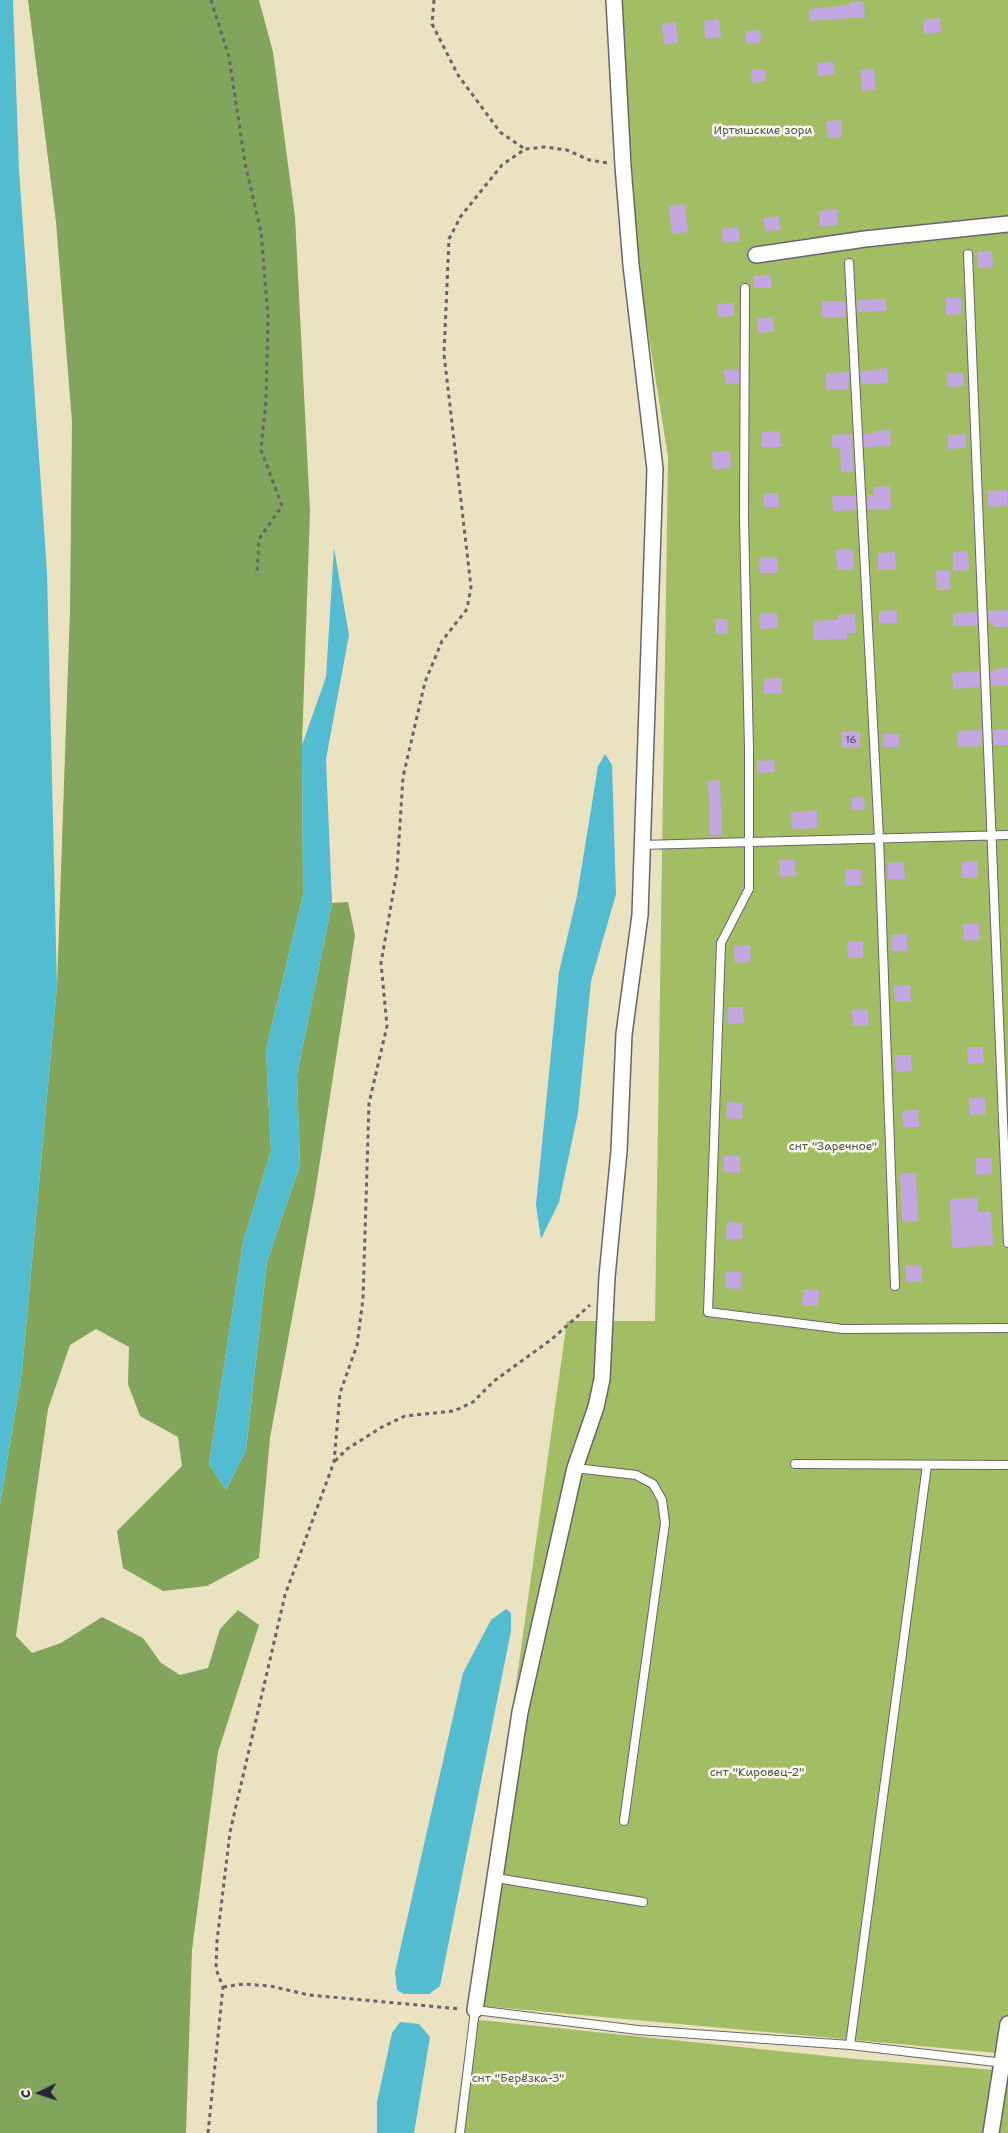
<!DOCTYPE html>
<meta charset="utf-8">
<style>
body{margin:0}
#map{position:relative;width:1008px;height:2133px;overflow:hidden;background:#ebe2c2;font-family:"Shantell Sans",sans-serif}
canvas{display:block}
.north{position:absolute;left:15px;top:2068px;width:50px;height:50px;-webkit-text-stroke:4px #fbf7ec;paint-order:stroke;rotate:266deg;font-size:14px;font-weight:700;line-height:20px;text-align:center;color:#22223b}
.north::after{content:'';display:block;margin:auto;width:18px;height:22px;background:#22223b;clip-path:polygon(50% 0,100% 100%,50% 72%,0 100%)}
</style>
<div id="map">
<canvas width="1008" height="2133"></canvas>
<div class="north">С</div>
</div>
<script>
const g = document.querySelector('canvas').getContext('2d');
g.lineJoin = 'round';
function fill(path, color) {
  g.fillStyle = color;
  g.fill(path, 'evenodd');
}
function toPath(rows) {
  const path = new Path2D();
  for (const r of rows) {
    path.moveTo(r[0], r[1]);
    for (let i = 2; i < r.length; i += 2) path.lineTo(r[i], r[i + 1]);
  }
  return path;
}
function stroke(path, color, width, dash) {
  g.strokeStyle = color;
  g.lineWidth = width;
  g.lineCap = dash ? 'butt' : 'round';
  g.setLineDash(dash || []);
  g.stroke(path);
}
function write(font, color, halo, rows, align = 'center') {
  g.font = font + ' "Shantell Sans",sans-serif';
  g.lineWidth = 5;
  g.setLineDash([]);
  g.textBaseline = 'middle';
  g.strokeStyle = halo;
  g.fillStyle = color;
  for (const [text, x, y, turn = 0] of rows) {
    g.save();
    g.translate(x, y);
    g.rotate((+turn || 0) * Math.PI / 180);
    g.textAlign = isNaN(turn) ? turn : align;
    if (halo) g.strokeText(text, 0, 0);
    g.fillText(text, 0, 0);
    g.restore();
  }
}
fill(toPath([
 [620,0,1008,0,1008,2054,471,2005,567,1321,655,1321,668,457,640,281],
 [470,2019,856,2059,1008,2071,1008,2133,454,2133]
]), '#a2be65');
fill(toPath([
 [28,0,259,0,273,52,295,217,310,511,302,745,303,895,266,1050,271,1151,243,1242,209,1464,226,1490,246,1450,267,1262,300,1165,297,1075,332,903,348,902,355,935,315,1193,270,1438,259,1558,207,1586,163,1591,123,1568,117,1531,182,1466,178,1437,140,1416,128,1384,129,1347,96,1329,70,1345,48,1409,16,1636,32,1653,61,1643,102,1617,143,1638,161,1663,180,1675,208,1668,220,1629,238,1610,259,1625,218,1752,192,1950,186,2133,0,2133,0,1504,22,1371,57,986,70,610,72,422,56,222]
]), '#81a55a');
fill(toPath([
 [0,0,13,0,19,169,47,572,57,986,22,1371,0,1504],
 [334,548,349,635,326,759,332,903,297,1075,300,1165,267,1262,246,1450,226,1490,209,1464,243,1242,271,1151,266,1050,303,895,302,745,326,677],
 [605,754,612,765,616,894,591,981,578,1113,559,1202,541,1239,536,1205,559,972,577,896,598,766],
 [506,1609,511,1613,511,1631,440,1986,429,1994,404,1994,397,1990,395,1972,463,1673,491,1620],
 [400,2022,419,2024,430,2037,414,2133,377,2133,377,2102,392,2033]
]), '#53bcd0');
fill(toPath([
 [863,1,865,17,810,21,809,9,851,5,850,2],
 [940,18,941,32,924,34,923,20],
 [719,19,721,37,705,39,704,21],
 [676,22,678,43,664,44,662,24],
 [760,30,761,42,746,44,745,31],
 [833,62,835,74,818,76,817,63],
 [765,69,766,81,752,83,751,70],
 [874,69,876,89,862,91,860,70],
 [841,120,842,137,828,138,826,121],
 [731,126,732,138,717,140,716,127],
 [685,204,688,232,672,234,669,206],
 [837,209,838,225,820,227,819,211],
 [779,216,781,230,765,231,764,218],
 [739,227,740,241,723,243,722,229],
 [992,251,993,267,978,268,977,252],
 [771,275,772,288,754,288,753,276],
 [946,298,961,298,962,314,946,315],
 [886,299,886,311,857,312,857,300],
 [822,301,845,301,845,317,822,318],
 [734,303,734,316,718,317,717,304],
 [757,318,773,318,774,332,758,333],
 [887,368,888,383,861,384,860,372],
 [739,369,739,383,725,384,724,370],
 [849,372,848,389,826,390,826,373],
 [963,373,964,386,947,387,947,374],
 [890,430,891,446,864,447,864,434,873,433,873,431],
 [780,431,781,447,762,447,762,432],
 [852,434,853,472,841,472,840,447,832,448,832,435],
 [966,434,966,448,948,449,948,435],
 [730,451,731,468,713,469,712,452],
 [890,486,891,509,868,510,867,495,874,495,874,487],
 [1007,490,1007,506,988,507,988,491],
 [763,493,778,493,779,507,764,507],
 [832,496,856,496,856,510,833,511],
 [853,549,854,570,837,570,836,550],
 [968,551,969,570,953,571,953,552],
 [895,552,896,569,878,570,878,553],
 [777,557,778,573,760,573,759,558],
 [949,570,950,590,937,590,936,571],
 [897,610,897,623,879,623,879,611],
 [1008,610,1008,627,993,627,993,624,989,624,988,611],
 [977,612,977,625,953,626,953,613],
 [777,613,778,628,760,629,759,614],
 [855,614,856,633,847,633,847,639,814,640,813,621,838,620,837,615],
 [715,619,727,619,728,633,716,634],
 [1008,668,1008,686,991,686,990,671,994,671,994,669],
 [979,671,980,687,953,689,952,673],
 [782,678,782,693,764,694,764,679],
 [1008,729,1008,745,994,745,993,730],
 [982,730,982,746,957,747,957,731],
 [860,731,860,747,842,748,841,732],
 [883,734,899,734,900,747,883,747],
 [774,760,775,772,757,773,757,761],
 [720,780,722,835,710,835,708,781],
 [864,797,865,810,852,810,852,798],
 [817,810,817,828,792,829,791,812],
 [779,860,795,860,796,876,780,877],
 [978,861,978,878,962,878,961,862],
 [904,862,905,879,888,879,888,863],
 [845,869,861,869,861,885,845,886],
 [963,924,979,924,980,940,964,941],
 [907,934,907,951,891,951,891,935],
 [863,941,863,958,848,958,847,942],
 [750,945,751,962,735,963,734,946],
 [910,985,911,1002,895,1002,894,986],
 [728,1007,743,1007,744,1023,728,1024],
 [868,1009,869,1026,853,1026,852,1010],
 [967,1047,983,1047,984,1063,968,1064],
 [895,1055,911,1055,912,1071,896,1072],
 [969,1098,985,1098,986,1114,970,1115],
 [727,1102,743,1103,742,1119,726,1118],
 [918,1110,919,1127,903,1127,902,1111],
 [724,1156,740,1156,740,1173,724,1172],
 [976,1158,992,1158,992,1174,976,1175],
 [900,1173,916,1173,918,1222,902,1222],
 [978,1198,978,1212,991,1212,993,1245,952,1248,950,1199],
 [727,1222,743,1223,742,1239,726,1239],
 [906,1265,922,1266,922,1282,906,1282],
 [725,1272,741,1272,741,1289,725,1288],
 [803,1289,819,1290,818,1306,802,1306]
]), '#c4a6e1');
const lane = toPath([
 [968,254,1008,1243],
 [849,263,879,838,895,1286],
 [745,288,744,518,749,750,749,889,721,943,708,1312,843,1329,1008,1328],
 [642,845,1008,835],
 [795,1464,1008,1465],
 [575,1468,636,1475,653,1484,662,1500,665,1523,624,1821],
 [496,1878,643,1902],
 [850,2045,927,1465],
 [460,2133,475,2010,638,2030,850,2045,1004,2063]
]);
const street = toPath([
 [756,255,865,239,1008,224],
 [475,2010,520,1712,575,1468,596,1407,602,1379,607,1277,619,1151,624,1034,640,915,655,469,631,265,623,166,614,0],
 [991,2133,1008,2024]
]);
stroke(lane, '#68656a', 10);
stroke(street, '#68656a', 18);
stroke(toPath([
 [211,0,229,57,245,163,261,232,268,316,266,400,261,450,282,506,259,539,257,575],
 [434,0,432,24,458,75,500,132,525,149],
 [335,1461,347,1449,382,1427,405,1416,454,1411,473,1402,494,1381,552,1339,590,1305],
 [223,1987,244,1984,270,1986,309,1995,461,2009],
 [208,2133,223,1987,216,1969,217,1941,230,1832,285,1595,334,1462,340,1393,357,1345,363,1299,369,1103,387,1026,381,963,397,871,403,777,425,682,442,641,467,609,471,587,444,354,449,239,461,216,502,165,525,149,545,147,567,150,589,160,608,163]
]), '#68656a', 3, [4, 4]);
stroke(lane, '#fff', 8);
stroke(street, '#fff', 15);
write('10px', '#4a4364', null, [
 ["16",851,740]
]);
write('12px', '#4f594a', '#fbf7ec', [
 ["Иртышские зори",763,131],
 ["снт \"Заречное\"",833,1147],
 ["снт \"Кировец-2\"",757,1773],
 ["снт \"Берёзка-3\"",518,2079]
]);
</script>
